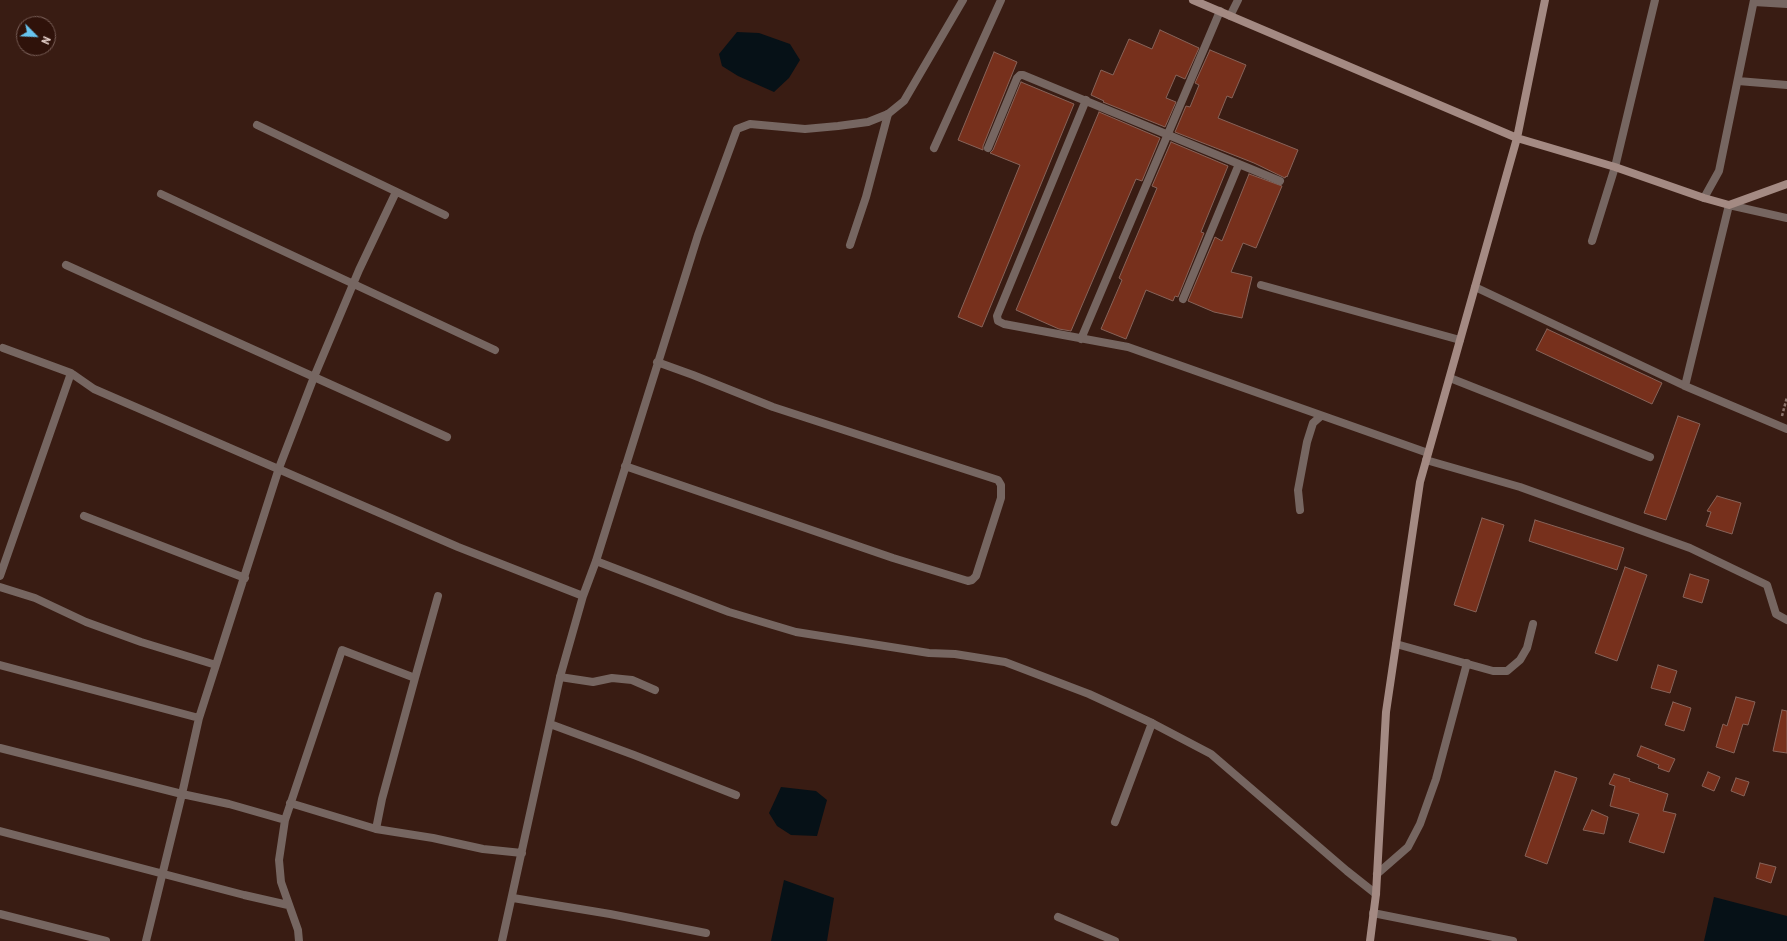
<!DOCTYPE html>
<style>
body{margin:0}
#map{position:relative;width:1787px;height:941px;overflow:hidden;background:#391c13;font-family:Barlow,sans-serif}
canvas{display:block}
.north{position:absolute;left:16px;top:16px;width:40px;height:40px;box-sizing:border-box;background:#2f120a;border:1px solid #785e57;border-radius:50%;rotate:114deg;font-size:11px;font-weight:700;line-height:16px;text-align:center;color:#e5d0ca}
.north::after{content:'';display:block;margin:auto;width:14px;height:18px;background:#67c4ef;clip-path:polygon(50% 0,100% 100%,50% 72%,0 100%)}
</style>
<div id="map">
<canvas width="1787" height="941"></canvas>
<div class="north">N</div>
</div>
<script>
const g = document.querySelector('canvas').getContext('2d');
g.lineJoin = 'round';
function fill(path, color) {
  g.fillStyle = color;
  g.fill(path, 'evenodd');
}
function toPath(rows) {
  const path = new Path2D();
  for (const r of rows) {
    path.moveTo(r[0], r[1]);
    for (let i = 2; i < r.length; i += 2) path.lineTo(r[i], r[i + 1]);
  }
  return path;
}
function stroke(path, color, width, dash) {
  g.strokeStyle = color;
  g.lineWidth = width;
  g.lineCap = dash ? 'butt' : 'round';
  g.setLineDash(dash || []);
  g.stroke(path);
}
fill(toPath([
 [737,32,759,33,790,44,800,60,789,78,774,92,738,76,722,66,719,54],
 [781,787,816,791,827,800,817,836,791,835,777,826,769,813],
 [784,880,834,898,827,941,771,941],
 [1714,897,1787,916,1787,941,1704,941]
]), '#061117');
const building = toPath([
 [1160,30,1199,48,1185,79,1176,75,1166,98,1176,102,1165,127,1103,102,1104,101,1091,95,1101,70,1113,75,1129,39,1152,49,1160,30],
 [1210,50,1246,65,1232,98,1227,96,1218,118,1298,150,1287,177,1286,176,1285,178,1254,163,1175,132,1186,106,1190,107,1199,85,1195,83,1210,50],
 [994,52,1017,62,983,146,983,150,958,140,994,52],
 [1021,82,1074,104,982,327,958,317,1020,165,990,153,993,150,1021,82],
 [1099,112,1160,138,1142,181,1136,179,1071,331,1059,329,1016,310,1099,112],
 [1171,142,1228,166,1201,232,1204,233,1178,297,1175,296,1173,301,1146,290,1126,339,1101,329,1122,280,1119,278,1157,188,1152,186,1171,142],
 [1249,174,1282,186,1256,248,1243,243,1231,272,1252,277,1242,318,1214,312,1188,301,1215,237,1222,241,1249,174],
 [1547,329,1662,383,1652,404,1536,350,1547,329],
 [1678,416,1700,424,1666,520,1644,513,1678,416],
 [1717,496,1741,503,1732,534,1706,526,1711,512,1707,511,1717,496],
 [1482,518,1504,525,1476,612,1454,605,1482,518],
 [1535,520,1624,548,1617,570,1529,541,1535,520],
 [1625,567,1647,575,1617,661,1595,653,1625,567],
 [1690,574,1709,580,1702,603,1683,597,1690,574],
 [1658,665,1677,671,1670,693,1651,688,1658,665],
 [1736,697,1755,702,1748,725,1743,724,1734,753,1716,747,1723,724,1727,726,1736,697],
 [1673,702,1691,708,1684,731,1665,725,1673,702],
 [1782,710,1787,711,1787,753,1773,751,1782,710],
 [1641,746,1675,759,1669,772,1658,768,1659,765,1637,756,1641,746],
 [1555,771,1577,778,1547,864,1525,856,1555,771],
 [1708,772,1720,777,1714,791,1702,786,1708,772],
 [1614,774,1630,779,1629,781,1668,794,1663,811,1676,814,1664,853,1629,842,1639,814,1610,806,1615,786,1609,784,1614,774],
 [1736,778,1749,782,1744,796,1731,791,1736,778],
 [1592,810,1608,817,1604,834,1583,830,1592,810],
 [1760,863,1776,867,1771,883,1756,878,1760,863]
]);
fill(building, '#77301c');
stroke(building, '#876359', 1);
stroke(toPath([
 [1782,416,1787,397]
]), '#8d746c', 2.5, [3, 2]);
stroke(toPath([
 [934,148,1001,0],
 [1592,241,1615,167],
 [850,245,866,197,888,114],
 [1261,285,1460,340],
 [1450,378,1650,457],
 [560,677,593,682,612,678,632,680,655,690],
 [1115,822,1152,723],
 [1373,913,1513,941],
 [1058,917,1115,941]
]), '#766661', 8);
stroke(toPath([
 [1754,2,1787,4],
 [1230,16,1238,0],
 [1738,81,1787,85],
 [1086,100,997,316,998,321,1004,324,1128,347,1428,453],
 [257,125,445,215],
 [988,148,1017,78,1020,75,1023,75,1280,181],
 [1615,167,1655,0],
 [161,194,495,350],
 [1704,198,1719,171,1754,0],
 [66,265,447,437],
 [1475,287,1685,386,1787,429],
 [1183,299,1239,164],
 [1081,339,1220,11],
 [3,348,71,373,94,389,458,547,583,596],
 [1685,386,1729,205,1787,218],
 [1426,460,1520,487,1690,548,1767,585,1776,614,1787,620],
 [625,466,893,558,968,581,972,580,976,576,1001,498,1001,485,998,480,773,407,693,375,657,362],
 [1300,510,1298,490,1307,442,1313,423,1321,416],
 [84,516,245,578],
 [596,561,729,612,796,632,929,653,955,654,1005,662,1089,694,1152,723,1211,754,1347,871,1376,894],
 [0,576,71,373],
 [0,587,35,598,86,622,141,642,216,665],
 [1396,644,1493,671,1507,671,1520,660,1527,648,1533,624],
 [0,665,199,718],
 [550,724,634,755,736,795],
 [0,748,182,794,229,804,285,820],
 [290,803,376,829,433,838,483,849,522,853],
 [376,829,382,799,415,678],
 [0,831,244,895,288,905],
 [1377,874,1408,847,1420,824,1436,779,1467,663],
 [513,898,610,914,706,933],
 [0,914,106,941],
 [146,941,182,794,199,718,279,468,314,377,359,270,396,192],
 [299,941,298,930,281,882,279,860,285,820,342,650,415,678,438,596],
 [502,941,560,677,583,596,596,561,698,235,737,129,750,124,805,129,838,126,868,122,888,114,904,101,963,0]
]), '#766661', 8);
stroke(toPath([
 [1193,0,1517,138,1615,167,1704,198,1729,205,1787,184],
 [1370,941,1376,894,1386,712,1420,482,1517,138,1545,0]
]), '#a48a83', 8);
</script>
